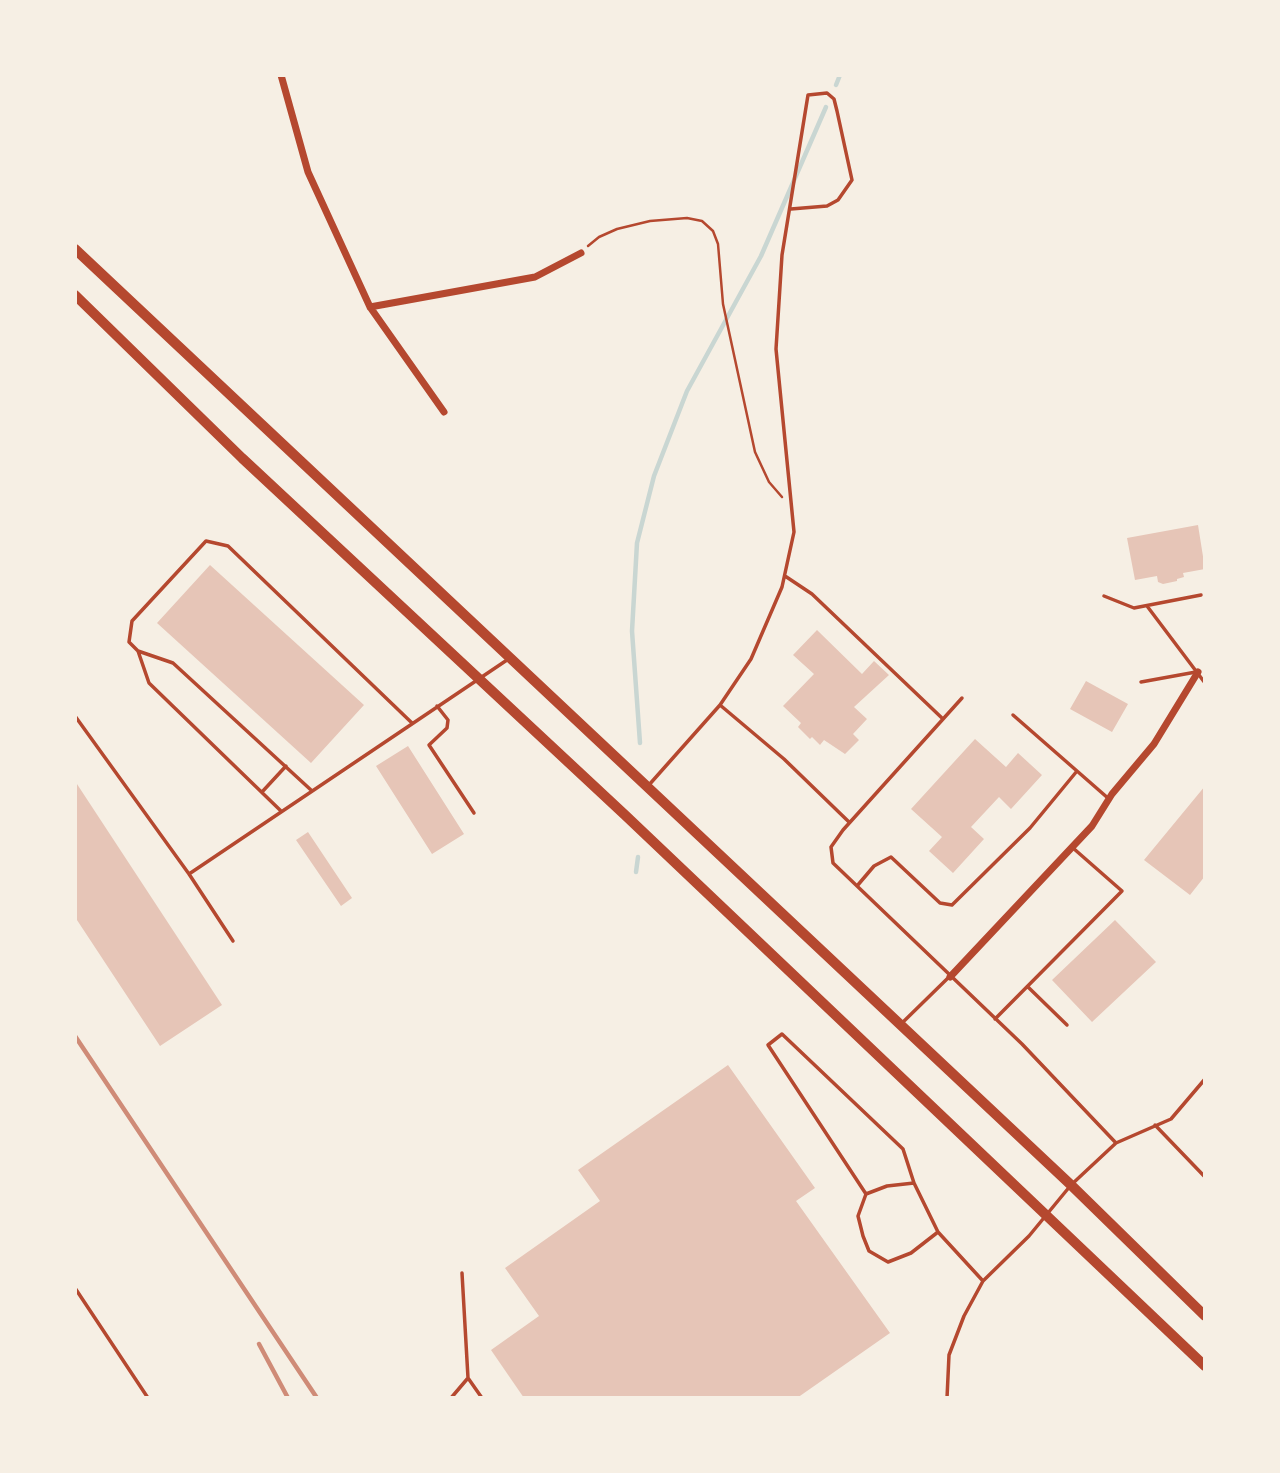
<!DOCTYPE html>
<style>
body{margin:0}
#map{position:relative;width:1280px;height:1473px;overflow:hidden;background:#f6efe4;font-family:"Archivo Narrow",sans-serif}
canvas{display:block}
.frame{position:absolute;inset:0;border:77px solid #f6efe4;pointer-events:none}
</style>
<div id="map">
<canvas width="1280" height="1473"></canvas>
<div class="frame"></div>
</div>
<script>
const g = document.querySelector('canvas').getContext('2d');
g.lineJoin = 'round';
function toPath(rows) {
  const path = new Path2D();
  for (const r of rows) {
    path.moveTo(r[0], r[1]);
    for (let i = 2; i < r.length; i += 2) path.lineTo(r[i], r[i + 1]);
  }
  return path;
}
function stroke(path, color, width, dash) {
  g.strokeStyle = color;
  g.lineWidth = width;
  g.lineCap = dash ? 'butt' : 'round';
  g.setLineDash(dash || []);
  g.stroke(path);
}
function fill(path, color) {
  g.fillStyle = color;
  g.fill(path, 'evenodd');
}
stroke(toPath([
 [836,85,840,75],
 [640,743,632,631,637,543,654,476,687,391,761,256,826,107],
 [636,872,638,857]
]), '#c9d6d2', 4.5);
fill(toPath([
 [1198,525,1205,569,1183,573,1184,577,1177,579,1177,581,1163,584,1158,582,1157,576,1135,580,1127,538],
 [210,565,364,705,311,763,157,623],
 [817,630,862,674,874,661,889,675,854,707,867,719,853,734,859,740,845,754,824,740,820,745,812,737,810,739,798,727,801,723,783,706,814,674,793,655],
 [1086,681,1128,704,1112,732,1070,709],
 [975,739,1006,767,1018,753,1042,775,1011,809,999,797,971,827,984,839,953,873,929,851,942,837,911,809],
 [408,746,464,834,432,854,376,766],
 [75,781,222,1005,160,1046,75,917],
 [1205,786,1205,876,1190,895,1144,860],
 [308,832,352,898,341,906,296,840],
 [1115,920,1156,962,1092,1022,1052,980],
 [728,1065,815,1188,796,1201,890,1333,797,1398,524,1398,491,1350,539,1316,505,1268,600,1201,578,1170]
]), '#e6c5b7');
stroke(toPath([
 [588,246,599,237,617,229,650,221,687,218,702,221,713,231,718,244,723,304,755,452,769,482,782,497]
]), '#b5482f', 2.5);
stroke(toPath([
 [785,576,812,594,943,719],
 [1104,596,1134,608,1201,595],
 [1147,606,1205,683],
 [138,651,173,663,311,790],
 [1141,682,1196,672],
 [962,698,843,830,831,847,833,863,1022,1044,1116,1143],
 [720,705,784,759,849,822],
 [437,706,448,720,447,728,429,745,474,813],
 [1013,715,1109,799],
 [75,716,189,874,507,660],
 [648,786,720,705,751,659,782,587,794,532,776,349,782,255,808,95,827,93,834,99,837,111,852,180,838,200,827,206,791,209],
 [262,792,286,766],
 [281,811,149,683,138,651,129,642,132,621,206,541,228,546,412,723],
 [189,874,233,941],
 [857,886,874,866,891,857,940,903,952,905,1030,828,1077,771],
 [1028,987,1067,1025],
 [995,1019,1122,891,1073,848],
 [901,1024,948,978],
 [1155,1125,1205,1177],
 [914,1183,887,1186,866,1194,768,1045,782,1034,903,1149,914,1183,938,1232,983,1281],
 [866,1194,858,1216,863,1236,869,1251,888,1262,911,1253,938,1232],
 [462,1273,468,1378,482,1398],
 [75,1288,148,1398],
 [451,1398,468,1378],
 [947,1398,949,1355,964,1316,983,1281,1029,1236,1071,1185,1116,1143,1171,1119,1205,1079]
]), '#b5482f', 3.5);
stroke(toPath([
 [281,75,308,172,370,307,444,412],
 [370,307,535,277,581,253],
 [950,977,1092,826,1112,794,1154,744,1198,672]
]), '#b5482f', 7);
stroke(toPath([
 [75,249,1071,1185,1205,1316],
 [75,295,242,458,625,815,1205,1366]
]), '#b5482f', 10);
stroke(toPath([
 [75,1036,317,1398],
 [259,1344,288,1398]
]), '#cf8b77', 4.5);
</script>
